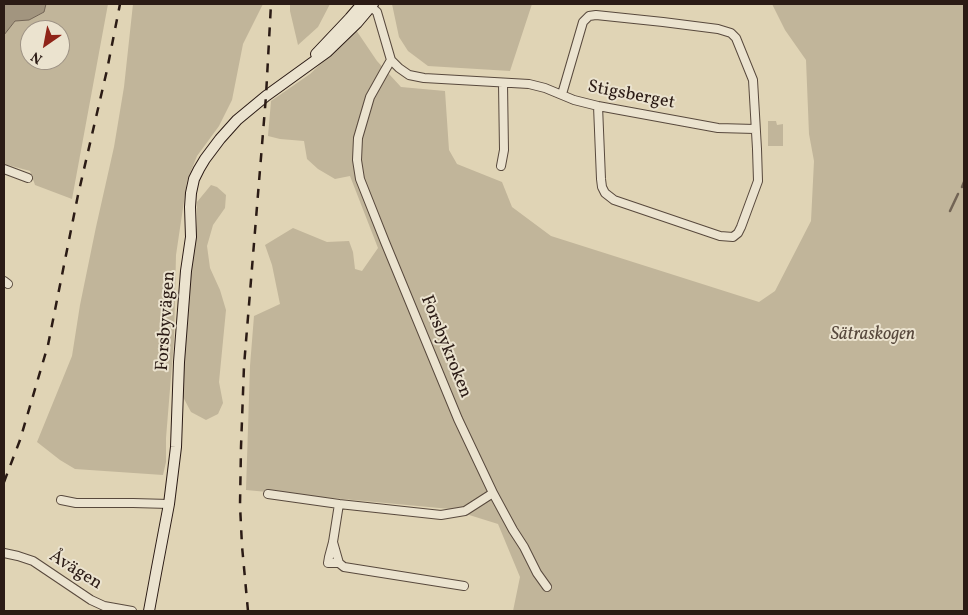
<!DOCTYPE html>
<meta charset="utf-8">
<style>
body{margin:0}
#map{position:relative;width:968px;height:615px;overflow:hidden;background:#e0d4b5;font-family:Vollkorn,serif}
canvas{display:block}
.frame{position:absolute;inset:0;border:5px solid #2b1b15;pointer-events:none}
.north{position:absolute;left:20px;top:20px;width:50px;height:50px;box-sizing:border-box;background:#ebe3cf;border:1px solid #9e9385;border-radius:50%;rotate:213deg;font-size:14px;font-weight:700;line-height:20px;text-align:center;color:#2b1b15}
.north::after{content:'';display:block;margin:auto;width:18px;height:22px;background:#8f2418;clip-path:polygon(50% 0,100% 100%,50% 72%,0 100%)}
</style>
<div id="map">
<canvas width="968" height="615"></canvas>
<div class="frame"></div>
<div class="north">N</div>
</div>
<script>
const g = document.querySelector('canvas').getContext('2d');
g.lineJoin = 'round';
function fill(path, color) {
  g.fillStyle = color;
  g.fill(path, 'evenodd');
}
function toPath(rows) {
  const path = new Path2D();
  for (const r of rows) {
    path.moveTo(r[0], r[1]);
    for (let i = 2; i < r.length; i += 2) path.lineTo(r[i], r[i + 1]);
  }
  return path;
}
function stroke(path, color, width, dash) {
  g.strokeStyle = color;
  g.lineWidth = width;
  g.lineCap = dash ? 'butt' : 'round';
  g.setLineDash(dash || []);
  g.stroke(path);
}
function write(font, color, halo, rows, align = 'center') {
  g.font = font + ' Vollkorn,serif';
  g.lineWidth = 4;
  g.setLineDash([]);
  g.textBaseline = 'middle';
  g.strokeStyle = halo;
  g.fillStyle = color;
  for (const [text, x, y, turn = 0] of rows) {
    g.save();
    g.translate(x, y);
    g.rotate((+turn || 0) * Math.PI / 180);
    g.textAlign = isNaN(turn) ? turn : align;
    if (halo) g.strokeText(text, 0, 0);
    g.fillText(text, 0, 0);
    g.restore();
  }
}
fill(toPath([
 [46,4,108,4,72,199,35,185,30,171,4,164,4,35,15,21,29,20,44,12],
 [30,30,60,30,60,60,30,60],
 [133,4,263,4,243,44,232,100,219,126,197,156,187,181,176,255,174,340,166,438,166,462,163,475,75,469,60,460,37,442,72,356,80,305,96,227,114,147,124,87],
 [290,4,330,4,318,27,298,45,290,11],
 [392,4,532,4,510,71,428,66,408,51,399,37],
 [772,4,964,4,964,611,513,611,520,577,498,524,450,509,246,490,250,366,254,316,280,304,272,265,265,245,293,228,327,242,349,241,353,252,355,269,362,271,378,248,350,176,335,179,318,169,307,159,304,141,280,139,268,136,271,101,310,74,356,30,377,61,401,87,445,91,449,150,457,164,502,182,512,207,551,236,759,302,775,291,811,221,814,161,809,134,806,60,785,30],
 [768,121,776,121,777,125,783,124,783,146,768,146],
 [211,185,217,187,226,195,225,208,213,225,207,246,210,268,220,290,226,310,219,382,223,403,218,414,206,420,191,412,183,397,184,359,191,271,197,224,197,202]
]), '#c1b59a');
const water = toPath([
 [4,4,46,4,44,12,29,20,15,21,4,35,4,4]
]);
fill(water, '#a2957f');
stroke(water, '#726455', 1);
stroke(toPath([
 [962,187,964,182],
 [950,211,958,194]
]), '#726455', 2.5);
const street = toPath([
 [368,4,377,12,391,60,399,68,409,75,424,78,529,84,545,88,574,100,598,106,718,128,755,129],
 [562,94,583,22,589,16,596,15,663,22,718,29,731,33,736,38,753,80,757,149,758,181,741,227,738,233,733,237,720,236,614,200,605,193,602,187,601,179,598,106],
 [501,166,504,150,503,84],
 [4,169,28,178],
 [4,281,8,284],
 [493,493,513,530,524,547,537,573,547,587],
 [268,494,339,504,441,515,465,511,493,493,458,419,385,242,360,179,357,160,358,138,370,97,384,72,391,60],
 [61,500,76,503,133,503,169,504],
 [333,542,339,563,328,563,329,557,333,542,339,504],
 [4,553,18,556,33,561,91,600,104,606,132,611],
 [339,563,344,567,464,586]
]);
const secondary = toPath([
 [316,54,350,18,362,4],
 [149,611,156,573,169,504,176,447,179,362,186,271,191,237,190,207,191,193,194,179,199,169,205,159,220,139,237,120,266,96,327,52,357,23,373,4]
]);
stroke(street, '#58493d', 10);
stroke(secondary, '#2b1b15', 12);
stroke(street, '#ebe3cf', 8);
stroke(secondary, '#ebe3cf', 10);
stroke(toPath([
 [4,482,20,440,48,345,78,195,107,70,120,4],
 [248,611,242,546,240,505,241,447,244,366,266,96,271,4]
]), '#2b1b15', 2.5, [9, 9]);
write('18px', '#2b1b15', '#ebe3cf', [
 ["Stigsberget",631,96,11],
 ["Forsbyvägen",167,321,-86],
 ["Forsbykroken",445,347,68],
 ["Åvägen",75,571,32]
]);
write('italic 18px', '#58493d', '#ebe3cf', [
 ["Sätraskogen",873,336]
]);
</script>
